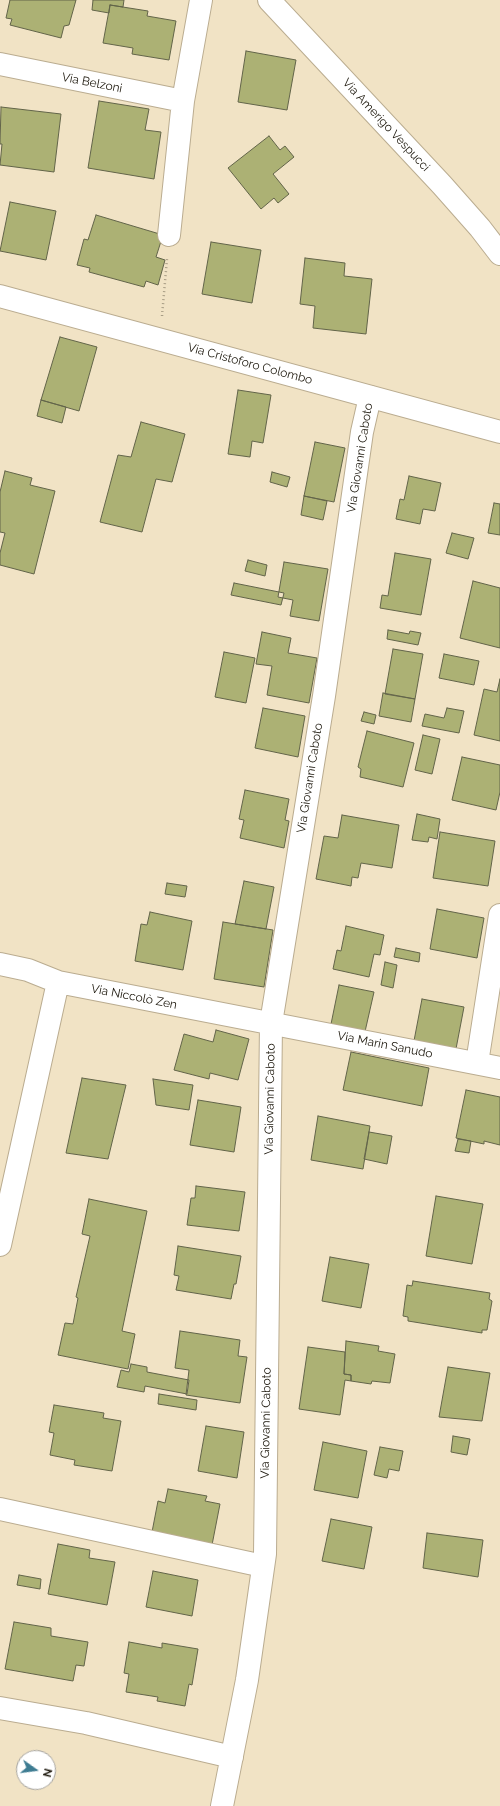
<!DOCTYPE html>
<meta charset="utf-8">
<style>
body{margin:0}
#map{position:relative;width:500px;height:1806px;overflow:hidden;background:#f1e3c5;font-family:Raleway,sans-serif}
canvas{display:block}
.north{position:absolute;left:16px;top:1750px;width:40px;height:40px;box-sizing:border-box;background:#fff;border:1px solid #a4a29e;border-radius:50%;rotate:104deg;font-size:11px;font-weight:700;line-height:16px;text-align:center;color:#1c170c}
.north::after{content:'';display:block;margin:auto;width:14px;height:18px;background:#3e7c92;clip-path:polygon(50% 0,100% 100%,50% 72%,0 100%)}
</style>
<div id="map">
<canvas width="500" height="1806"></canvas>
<div class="north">N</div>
</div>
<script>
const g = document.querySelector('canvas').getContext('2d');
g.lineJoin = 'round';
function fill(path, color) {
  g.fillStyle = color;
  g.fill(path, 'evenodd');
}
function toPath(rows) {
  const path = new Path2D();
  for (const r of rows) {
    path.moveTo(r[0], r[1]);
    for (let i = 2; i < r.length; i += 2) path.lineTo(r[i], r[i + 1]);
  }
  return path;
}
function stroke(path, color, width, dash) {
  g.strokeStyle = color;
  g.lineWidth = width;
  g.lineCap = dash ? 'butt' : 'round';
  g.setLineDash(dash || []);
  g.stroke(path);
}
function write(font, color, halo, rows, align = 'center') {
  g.font = font + ' Raleway,sans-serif';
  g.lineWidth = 3.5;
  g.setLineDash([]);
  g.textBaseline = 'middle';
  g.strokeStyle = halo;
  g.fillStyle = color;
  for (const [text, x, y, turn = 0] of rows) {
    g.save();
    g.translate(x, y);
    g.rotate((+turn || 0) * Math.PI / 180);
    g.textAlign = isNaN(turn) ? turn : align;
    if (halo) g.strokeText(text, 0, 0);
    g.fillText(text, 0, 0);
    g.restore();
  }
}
const building = toPath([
 [10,0,76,0,69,25,64,26,61,38,10,25,12,19,6,18,10,0],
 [93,0,124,0,123,7,110,5,109,13,92,10,93,0],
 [110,5,148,11,147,16,176,21,169,60,132,54,133,48,103,43,110,5],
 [246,51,296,60,287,110,238,102,246,51],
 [99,101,149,109,145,130,161,132,154,179,88,168,99,101],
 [1,107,61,114,54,172,0,165,2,144,0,144,1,107],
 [269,136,280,150,285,146,294,157,273,174,289,194,278,203,274,198,261,209,228,168,269,136],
 [10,202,56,211,46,260,0,251,10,202],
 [96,215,163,235,156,257,165,260,158,285,146,281,144,287,89,272,90,268,77,265,84,239,88,240,96,215],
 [211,242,261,250,252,303,202,294,211,242],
 [305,258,345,263,344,276,372,279,366,334,313,328,315,306,300,304,305,258],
 [60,337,97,347,79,411,41,400,60,337],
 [238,390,271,395,263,443,252,441,250,457,228,454,238,390],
 [41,400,66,407,62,423,37,416,41,400],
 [141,422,185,434,172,482,156,479,142,532,100,522,118,455,131,457,141,422],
 [315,442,345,448,334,502,304,496,315,442],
 [5,471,32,478,30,485,55,491,34,574,0,565,0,553,5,533,0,532,0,492,5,471],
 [272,472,290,477,287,487,270,482,272,472],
 [409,476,441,483,435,511,423,509,420,524,396,519,400,499,404,500,409,476],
 [304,496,327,501,323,520,301,515,304,496],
 [494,503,500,504,500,535,488,533,494,503],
 [452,533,474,538,468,559,446,553,452,533],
 [395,553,431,559,421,615,380,608,382,595,388,596,395,553],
 [248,560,267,565,265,576,245,571,248,560],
 [284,562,328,569,319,621,290,616,293,600,278,597,284,562],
 [473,581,500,588,500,648,460,638,473,581],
 [234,583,284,593,281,605,231,595,234,583],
 [388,630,409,634,410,631,421,633,418,645,387,639,388,630],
 [262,632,291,638,288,653,317,658,309,703,267,695,272,666,256,664,262,632],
 [393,649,423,654,415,699,385,694,393,649],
 [224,652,255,658,246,703,215,697,224,652],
 [444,654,479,661,474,685,439,678,444,654],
 [500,679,500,741,474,735,484,689,497,692,500,679],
 [383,693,415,699,411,722,379,716,383,693],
 [263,708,305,716,298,757,255,748,263,708],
 [447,708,464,711,459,733,422,726,425,714,444,718,447,708],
 [364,712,376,715,374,724,361,721,364,712],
 [367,731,414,743,403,787,360,777,361,769,358,767,367,731],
 [423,735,440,739,432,774,415,770,423,735],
 [462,757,500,765,500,792,496,810,452,800,462,757],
 [245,790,289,799,285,820,289,821,284,848,240,838,244,820,239,819,245,790],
 [417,814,440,819,437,839,429,837,428,842,412,840,417,814],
 [342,815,399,825,392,868,361,863,358,878,352,877,351,886,316,879,324,836,338,838,342,815],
 [440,832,495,841,488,886,433,878,440,832],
 [244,881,274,887,266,929,235,924,244,881],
 [167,883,187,886,185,897,165,894,167,883],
 [437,909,484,918,477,958,430,949,437,909],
 [150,912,192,921,183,970,135,961,141,924,147,925,150,912],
 [223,922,273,930,264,987,214,979,223,922],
 [346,926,384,935,380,955,374,954,369,977,333,969,337,950,341,951,346,926],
 [396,948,420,953,419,962,394,957,396,948],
 [385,962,397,965,393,988,381,985,385,962],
 [339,985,374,992,364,1036,330,1029,339,985],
 [422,999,464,1007,455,1054,413,1046,422,999],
 [216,1030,249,1039,238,1080,210,1073,209,1079,174,1070,184,1034,213,1042,216,1030],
 [351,1052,429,1068,422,1106,343,1090,351,1052],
 [82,1078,126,1085,108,1159,66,1153,82,1078],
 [153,1079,193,1085,189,1110,156,1105,153,1079],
 [466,1090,500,1097,500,1145,484,1141,484,1144,456,1138,466,1090],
 [198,1100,241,1107,234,1152,190,1145,198,1100],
 [318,1116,370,1126,363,1169,311,1160,318,1116],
 [369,1132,392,1136,387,1164,364,1159,369,1132],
 [458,1139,471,1141,469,1153,455,1151,458,1139],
 [196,1186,245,1192,239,1231,187,1225,191,1198,195,1198,196,1186],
 [436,1196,483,1204,472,1264,426,1256,436,1196],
 [89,1199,147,1211,122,1331,135,1334,128,1369,58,1355,65,1323,73,1324,78,1298,76,1297,90,1236,82,1234,89,1199],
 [178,1246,241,1256,236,1284,234,1284,231,1299,176,1290,179,1276,174,1275,178,1246],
 [330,1257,369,1264,361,1308,322,1301,330,1257],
 [413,1281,490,1293,489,1299,492,1301,487,1330,482,1330,482,1333,408,1321,408,1317,403,1316,407,1285,412,1286,413,1281],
 [180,1331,240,1340,238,1356,247,1357,240,1403,186,1395,189,1370,175,1368,180,1331],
 [346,1341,379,1346,378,1351,395,1354,390,1383,372,1381,371,1384,351,1381,351,1375,344,1374,346,1341],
 [308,1347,345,1352,344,1374,351,1375,351,1381,345,1380,340,1415,299,1409,308,1347],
 [131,1364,147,1367,147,1372,189,1380,187,1394,145,1386,144,1392,117,1387,121,1370,129,1372,131,1364],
 [448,1367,490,1373,482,1421,439,1417,448,1367],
 [159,1394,197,1400,196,1410,158,1404,159,1394],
 [54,1405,104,1413,103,1418,121,1421,112,1471,74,1465,75,1460,50,1455,54,1433,49,1432,54,1405],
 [206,1426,244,1432,237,1478,198,1471,206,1426],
 [453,1436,470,1439,467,1455,451,1452,453,1436],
 [323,1442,367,1451,358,1498,314,1490,323,1442],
 [380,1447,403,1451,399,1471,389,1469,387,1478,374,1475,380,1447],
 [168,1489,207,1496,205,1501,220,1504,212,1545,152,1532,158,1501,165,1503,168,1489],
 [331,1519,372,1527,364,1569,322,1561,331,1519],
 [427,1533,483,1540,478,1577,423,1568,427,1533],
 [58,1544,90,1550,89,1558,115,1562,107,1605,48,1594,58,1544],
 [153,1571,198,1580,192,1616,146,1607,153,1571],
 [19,1575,41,1579,40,1589,17,1585,19,1575],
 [14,1622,51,1628,51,1636,88,1642,84,1666,76,1665,73,1681,5,1669,14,1622],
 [129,1642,162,1648,162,1643,198,1649,192,1685,189,1684,185,1706,157,1701,158,1697,126,1692,129,1674,124,1673,129,1642]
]);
fill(building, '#acb174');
stroke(building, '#626449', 1);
const street = toPath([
 [269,0,442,185,480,228,500,254],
 [0,64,183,101,169,235],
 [183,101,201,0],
 [0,964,28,970,58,982,500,1068],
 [477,1063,500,915],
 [0,1245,58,982],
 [0,1509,263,1566],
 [0,1708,86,1723,232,1757],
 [222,1806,247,1680,265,1554,271,1023,324,696,362,432,370,397]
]);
const secondary = toPath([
 [0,296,500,432]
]);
stroke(street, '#baac90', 24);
stroke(secondary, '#baac90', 24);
stroke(toPath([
 [162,316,167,259]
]), '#a89d85', 2.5, [1, 3]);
stroke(street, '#fff', 22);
stroke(secondary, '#fff', 22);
write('12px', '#1c170c', '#fff', [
 ["Via Belzoni",92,83,11],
 ["Via Amerigo Vespucci",386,125,47],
 ["Via Cristoforo Colombo",250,364,15],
 ["Via Giovanni Caboto",360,458,-81],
 ["Via Giovanni Caboto",310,778,-81],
 ["Via Niccolò Zen",134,997,11],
 ["Via Marin Sanudo",385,1045,11],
 ["Via Giovanni Caboto",270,1099,-89],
 ["Via Giovanni Caboto",266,1423,-89]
]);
</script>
